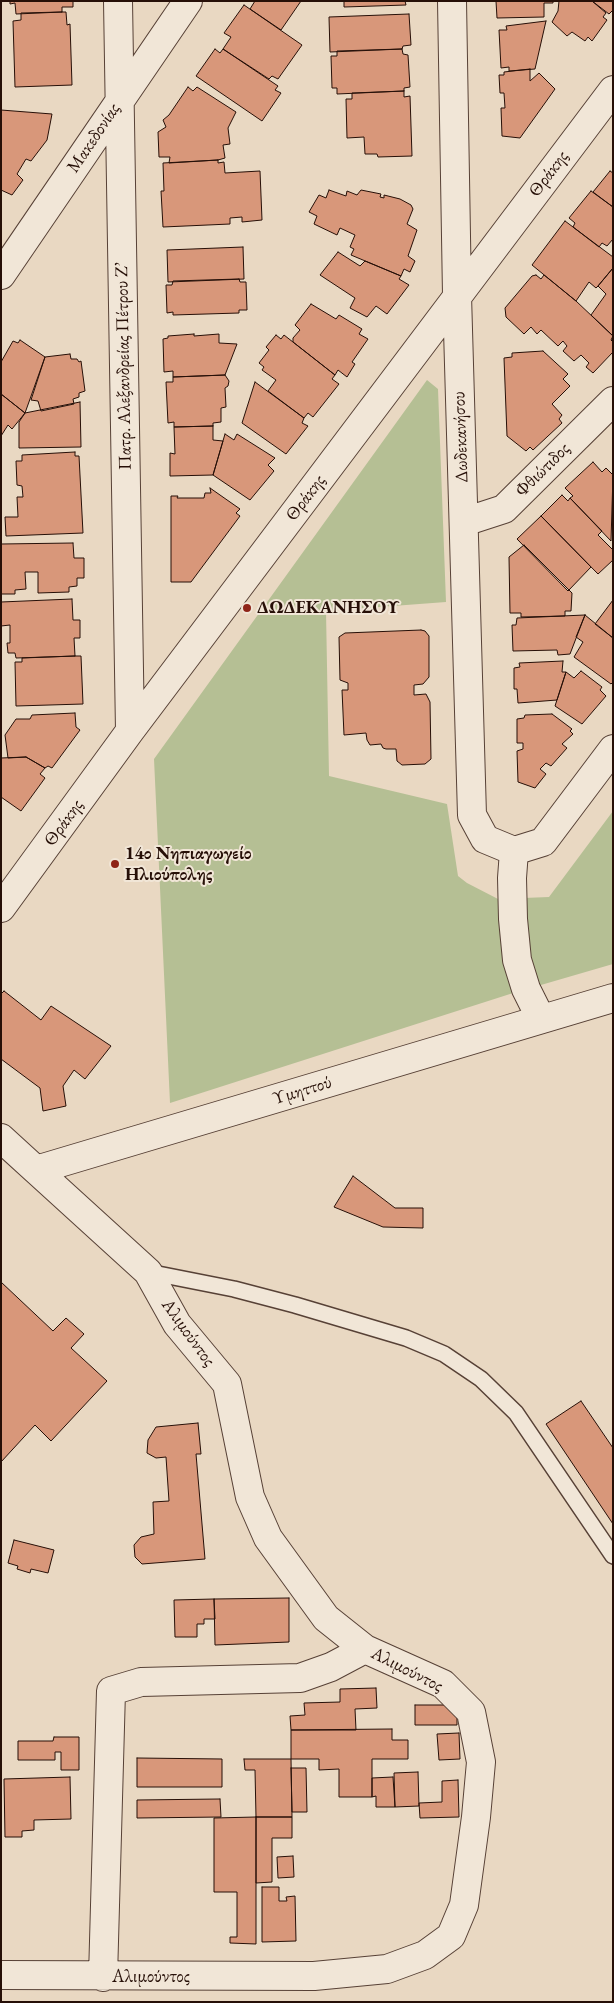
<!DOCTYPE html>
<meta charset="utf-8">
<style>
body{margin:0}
#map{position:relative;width:614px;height:2003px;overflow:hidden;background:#e9d8c2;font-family:"EB Garamond",serif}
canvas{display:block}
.frame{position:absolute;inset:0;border:2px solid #260f07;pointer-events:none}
</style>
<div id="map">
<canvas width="614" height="2003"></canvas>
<div class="frame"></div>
</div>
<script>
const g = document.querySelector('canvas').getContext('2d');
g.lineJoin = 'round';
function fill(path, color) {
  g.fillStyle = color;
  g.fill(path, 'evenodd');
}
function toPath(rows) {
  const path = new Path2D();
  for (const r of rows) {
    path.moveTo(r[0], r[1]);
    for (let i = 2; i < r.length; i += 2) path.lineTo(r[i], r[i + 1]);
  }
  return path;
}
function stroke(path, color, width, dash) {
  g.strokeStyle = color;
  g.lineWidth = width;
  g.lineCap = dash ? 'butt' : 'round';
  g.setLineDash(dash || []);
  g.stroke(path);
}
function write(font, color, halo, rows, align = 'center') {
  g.font = font + ' "EB Garamond",serif';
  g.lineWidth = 4;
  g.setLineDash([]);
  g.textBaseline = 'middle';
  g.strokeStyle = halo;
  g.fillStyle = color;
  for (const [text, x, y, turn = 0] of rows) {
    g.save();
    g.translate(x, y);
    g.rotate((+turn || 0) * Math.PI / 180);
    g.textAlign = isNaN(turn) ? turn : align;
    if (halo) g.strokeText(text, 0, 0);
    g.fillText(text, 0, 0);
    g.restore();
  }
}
fill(toPath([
 [427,380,438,389,446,602,326,611,329,776,447,804,458,876,467,883,498,899,549,897,613,811,613,964,510,994,170,1103,154,759]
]), '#b5bf94');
const building = toPath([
 [10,1,73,1,73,7,62,7,62,12,16,14,15,3,10,4,10,1],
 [255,1,301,1,281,30,250,9,255,1],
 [344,1,405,1,406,5,344,7,344,1],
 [496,1,553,1,553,3,544,3,544,17,497,18,496,1],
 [559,1,592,1,606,13,603,17,607,20,592,41,588,37,585,41,572,32,567,36,552,22,558,11,559,1],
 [592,1,613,1,613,10,609,14,592,1],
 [244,5,302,45,278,79,272,76,269,79,223,49,231,37,224,33,244,5],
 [62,12,66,12,67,25,70,24,72,85,15,87,13,21,21,20,21,13,62,12],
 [409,14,411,45,403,46,402,49,330,52,329,17,409,14],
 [546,21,535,69,509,71,509,67,501,68,499,30,507,30,506,26,546,21],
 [215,49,220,53,223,49,278,86,275,90,281,93,262,121,196,76,215,49],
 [402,49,403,54,408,55,410,87,404,88,404,91,337,94,337,88,332,88,331,56,337,56,337,51,402,49],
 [530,69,530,81,539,73,555,89,520,138,502,136,501,108,505,108,504,93,500,93,499,75,504,75,504,72,530,69],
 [188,87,193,91,197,87,236,112,228,128,230,144,223,145,225,158,218,160,169,163,170,157,159,157,158,132,166,127,163,120,169,115,188,87],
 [404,91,404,97,410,96,412,156,378,157,377,154,365,154,364,137,347,138,346,99,352,99,352,93,404,91],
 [1,110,52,114,47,140,31,161,26,159,17,174,23,180,12,195,1,190,1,110],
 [218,160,218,163,224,162,225,173,260,171,262,220,242,222,242,217,230,218,230,224,163,227,161,191,164,191,163,163,218,160],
 [610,171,613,173,613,207,593,192,610,171],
 [329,190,346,196,347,191,357,195,361,190,381,194,380,197,384,198,384,195,400,199,411,205,413,209,407,224,417,230,408,256,415,261,410,272,404,269,401,276,351,255,354,249,350,247,355,235,340,228,337,235,314,224,317,216,309,212,319,195,326,198,329,190],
 [591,191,613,207,613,239,607,246,602,243,599,247,573,227,575,223,569,218,591,191],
 [565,221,613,257,613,268,598,286,596,288,589,282,576,301,532,265,565,221],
 [243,247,244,279,168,282,167,250,243,247],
 [338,252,360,266,365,261,401,276,399,279,409,285,387,314,376,306,367,317,350,308,355,298,320,275,338,252],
 [613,268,613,336,591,315,606,294,598,286,613,268],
 [536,275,541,279,544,275,576,301,613,336,611,340,613,342,613,352,593,373,586,367,589,363,581,355,574,361,563,351,567,346,563,341,558,346,541,330,537,334,531,327,524,334,506,317,505,308,532,276,536,275],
 [239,279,240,282,246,282,247,310,239,310,239,313,173,315,173,312,167,313,166,285,172,285,173,281,239,279],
 [311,304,336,319,339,315,362,329,359,334,368,339,352,362,355,364,347,377,338,370,335,375,293,342,293,338,300,330,295,325,311,304],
 [194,334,194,336,219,334,219,343,237,344,225,375,173,377,173,371,164,372,163,339,168,338,168,336,194,334],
 [276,335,281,339,284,335,335,375,332,379,339,384,313,417,308,413,304,418,268,391,276,380,262,370,264,367,259,363,269,350,266,347,276,335],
 [20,340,45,357,25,413,1,394,1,362,13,341,18,343,20,340],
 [543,351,568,374,563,379,570,386,552,404,562,415,559,419,562,423,533,450,530,447,526,451,507,436,504,358,512,357,512,353,543,351],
 [70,354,71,359,77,359,79,362,81,361,85,391,79,393,79,397,73,399,74,404,41,411,38,401,31,400,45,357,70,354],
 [225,375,229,381,228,386,225,388,226,407,221,408,221,422,213,423,213,426,174,427,174,422,168,423,166,382,173,382,173,377,225,375],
 [255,382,304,418,302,423,308,426,286,454,242,423,255,382],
 [1,394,25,413,12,429,8,425,1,436,1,394],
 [80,402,81,447,19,448,19,422,25,413,80,402],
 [213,426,213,440,223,441,213,475,170,476,170,453,175,454,174,427,213,426],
 [225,434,234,440,237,434,275,458,268,465,274,471,250,500,213,475,225,434],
 [75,452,75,456,79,456,83,533,6,536,5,517,18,517,17,497,23,497,22,486,17,485,16,461,22,461,22,455,75,452],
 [593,462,602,472,606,468,613,475,611,541,570,498,573,496,565,488,593,462],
 [210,488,240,509,236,513,240,516,191,582,171,582,171,496,178,496,177,498,204,498,205,493,211,493,210,488],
 [562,495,568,501,570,498,602,531,598,535,613,550,613,560,598,574,541,516,562,495],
 [541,516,591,567,568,591,517,539,541,516],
 [73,543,74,558,84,558,84,578,77,578,77,586,69,587,69,592,38,593,38,572,25,572,26,589,15,590,15,594,1,594,1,544,73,543],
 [524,545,572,593,571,611,565,611,565,616,521,617,521,613,510,613,509,557,524,545],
 [72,599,73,620,80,620,80,638,74,638,75,656,16,658,15,653,8,653,7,643,10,643,10,625,1,626,1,602,72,599],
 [613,600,613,638,595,624,613,600],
 [585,615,570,654,558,655,557,650,513,651,512,625,516,625,517,618,585,615],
 [585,615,613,638,613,682,611,684,574,657,583,642,576,637,585,615],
 [421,630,425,631,429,636,429,677,423,684,414,685,414,695,426,694,430,702,431,759,425,764,402,765,397,761,396,749,386,749,383,748,381,744,370,745,367,740,366,733,344,735,342,690,348,690,348,683,340,680,339,637,345,633,421,630],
 [75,656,81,656,83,704,16,706,15,662,22,662,22,658,75,656],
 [563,661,562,672,566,672,557,700,518,703,517,689,514,689,514,668,520,667,519,663,563,661],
 [581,671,602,687,600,690,606,696,582,724,555,706,566,672,574,678,581,671],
 [75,713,76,727,80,730,52,768,48,766,45,768,26,757,8,758,5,735,16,719,30,719,32,715,75,713],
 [552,714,572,729,570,731,573,734,562,744,567,748,551,766,546,763,540,769,546,774,535,788,518,782,517,751,523,749,523,743,517,743,517,719,524,718,525,715,552,714],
 [26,757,45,768,40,774,45,778,21,811,1,797,1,758,26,757],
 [4,991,41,1020,51,1006,111,1046,85,1079,74,1070,63,1086,66,1106,43,1111,40,1088,1,1059,1,994,4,991],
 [353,1176,395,1208,423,1208,423,1228,383,1227,334,1207,353,1176],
 [1,1282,53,1331,66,1318,84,1334,71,1348,107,1381,51,1441,35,1425,1,1462,1,1282],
 [581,1401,613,1448,613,1524,546,1424,581,1401],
 [198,1423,201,1454,196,1454,205,1559,142,1564,135,1557,134,1545,141,1537,154,1534,153,1502,169,1501,166,1457,156,1458,147,1453,148,1440,156,1427,198,1423],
 [14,1540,54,1550,48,1573,31,1569,30,1573,17,1569,18,1566,8,1563,14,1540],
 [289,1598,289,1642,215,1645,214,1599,289,1598],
 [214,1599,215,1619,204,1619,204,1624,197,1624,197,1637,175,1637,174,1600,214,1599],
 [376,1688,377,1708,355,1709,356,1730,291,1730,290,1716,305,1715,304,1703,340,1702,340,1689,376,1688],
 [415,1705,457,1705,457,1725,415,1725,415,1705],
 [392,1729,392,1740,408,1740,408,1759,372,1759,372,1797,339,1797,339,1769,319,1770,319,1759,291,1759,291,1730,392,1729],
 [459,1733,460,1759,439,1760,437,1734,459,1733],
 [54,1737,79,1737,79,1770,61,1770,61,1752,55,1752,55,1760,18,1760,18,1741,53,1741,54,1737],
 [137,1758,222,1759,222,1787,137,1787,137,1758],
 [244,1759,291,1759,292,1817,256,1817,255,1770,245,1770,244,1759],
 [291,1768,306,1768,307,1812,292,1812,291,1768],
 [418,1772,419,1806,395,1807,394,1773,418,1772],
 [70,1777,71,1819,34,1820,34,1830,22,1831,22,1837,5,1837,4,1779,70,1777],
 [393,1777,395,1807,376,1807,376,1796,372,1797,372,1778,393,1777],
 [458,1780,459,1817,420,1818,419,1803,442,1802,442,1781,458,1780],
 [220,1799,221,1817,137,1818,137,1800,220,1799],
 [256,1817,256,1944,230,1943,230,1937,237,1937,237,1892,214,1892,214,1818,256,1817],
 [256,1817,292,1817,292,1838,272,1838,272,1882,256,1883,256,1817],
 [293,1856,294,1877,278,1878,277,1857,293,1856],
 [262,1887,279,1887,279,1901,287,1901,286,1897,295,1896,296,1941,262,1942,262,1887]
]);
fill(building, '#d8977a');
stroke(building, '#260f07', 1);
const lane = toPath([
 [148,1272,234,1289,295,1305,406,1338,444,1354,481,1379,516,1413,613,1556]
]);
const street = toPath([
 [118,1,130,731],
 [452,1,457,295,472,815,485,839,514,851],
 [1,275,188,1],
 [464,522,504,509,613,401],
 [514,851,512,878,513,919,517,960,526,989,541,1019],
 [514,851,543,842,613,749],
 [1,908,130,731,613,90],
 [1,1138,36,1170,613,998],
 [1,1975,314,1976,387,1969,425,1955,451,1936,464,1905,476,1817,481,1762,471,1712,443,1684,365,1649,326,1618,268,1538,250,1497,227,1384,177,1324,148,1272,36,1170],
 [103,1977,111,1691,141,1682,300,1678,331,1667,365,1649]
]);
stroke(lane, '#574136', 18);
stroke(street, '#574136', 30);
stroke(lane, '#f1e6d7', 15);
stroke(street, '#f1e6d7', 28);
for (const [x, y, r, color] of [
 [247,608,5,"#8f2418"],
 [115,864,5,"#8f2418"]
]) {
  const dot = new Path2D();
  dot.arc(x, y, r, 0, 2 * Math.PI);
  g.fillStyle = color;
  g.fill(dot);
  stroke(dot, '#f1e6d7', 2);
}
write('18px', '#260f07', '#f1e6d7', [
 ["Μακεδονίας",94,138,-56],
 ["Θράκης",549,174,-53],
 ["Πατρ. Αλεξανδρείας Πέτρου Ζ’",124,366,-91],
 ["Δωδεκανήσου",461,437,-92],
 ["Φθιώτιδος",543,470,-45],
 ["Θράκης",306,498,-53],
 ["Θράκης",64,823,-54],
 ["Υμηττού",302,1091,-17],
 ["Αλιμούντος",188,1333,54],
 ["Αλιμούντος",407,1670,27],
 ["Αλιμούντος",151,1977]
]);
write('bold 18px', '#260f07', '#f1e6d7', [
 ["ΔΩΔΕΚΑΝΗΣΟΥ",257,608],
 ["14ο Νηπιαγωγείο",125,854],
 ["Ηλιούπολης",125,875]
], 'left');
</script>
